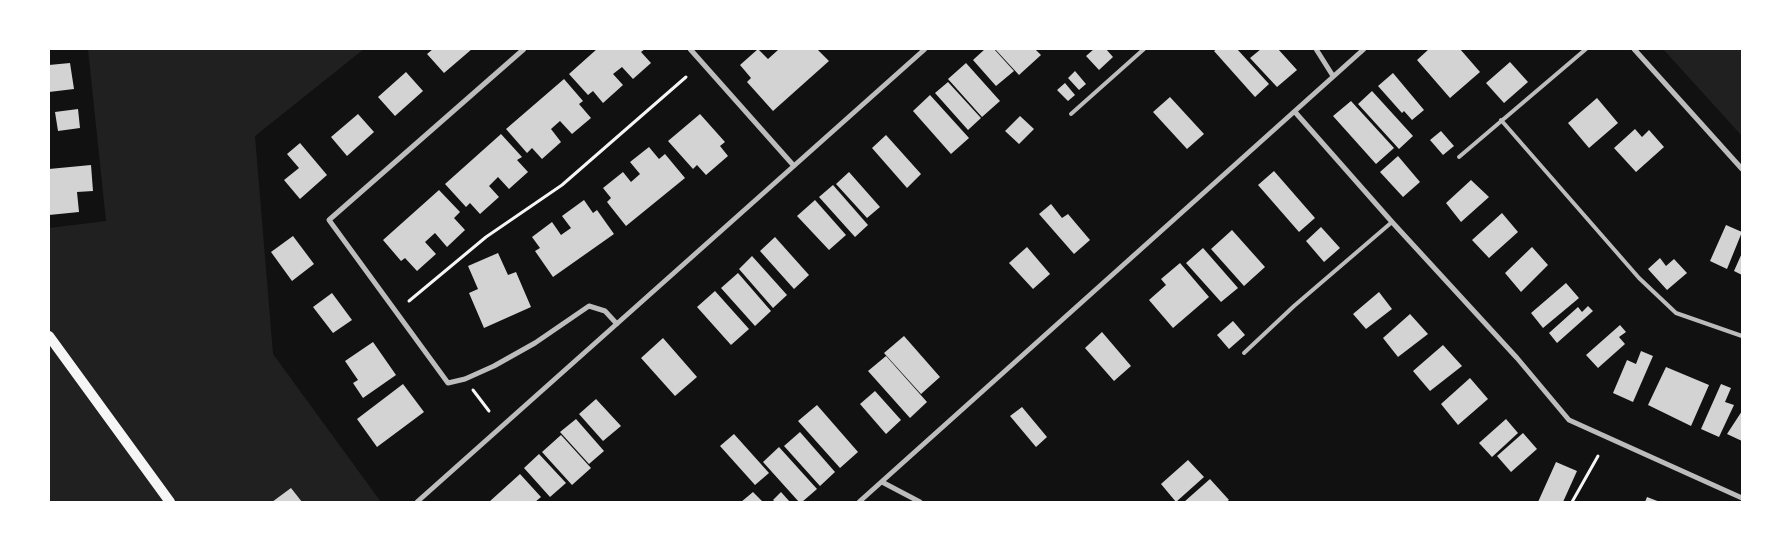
<!DOCTYPE html>
<style>
body{margin:0}
#map{position:relative;width:1791px;height:551px;overflow:hidden;background:#111;font-family:"Archivo Narrow",sans-serif}
canvas{display:block}
.frame{position:absolute;inset:0;border:50px solid #fff;pointer-events:none}
</style>
<div id="map">
<canvas width="1791" height="551"></canvas>
<div class="frame"></div>
</div>
<script>
const g = document.querySelector('canvas').getContext('2d');
g.lineJoin = 'round';
function fill(path, color) {
  g.fillStyle = color;
  g.fill(path, 'evenodd');
}
function toPath(rows) {
  const path = new Path2D();
  for (const r of rows) {
    path.moveTo(r[0], r[1]);
    for (let i = 2; i < r.length; i += 2) path.lineTo(r[i], r[i + 1]);
  }
  return path;
}
function stroke(path, color, width, dash) {
  g.strokeStyle = color;
  g.lineWidth = width;
  g.lineCap = dash ? 'butt' : 'round';
  g.setLineDash(dash || []);
  g.stroke(path);
}
fill(toPath([
 [88,49,364,49,255,136,273,354,381,502,49,502,49,228,106,221],
 [1663,49,1742,49,1742,136]
]), '#202020');
fill(toPath([
 [433,49,472,49,444,73,427,54],
 [597,49,645,49,641,52,651,63,633,79,622,67,613,74,623,85,603,103,593,91,588,95,569,74],
 [758,49,768,59,778,50,776,49,817,49,829,61,773,111,747,82,751,78,740,65],
 [985,49,994,49,1014,71,996,86,973,60],
 [995,49,1035,49,1041,55,1019,75],
 [1094,49,1106,49,1113,57,1099,70,1086,56],
 [1217,49,1237,49,1269,84,1255,97,1214,51],
 [1261,49,1278,49,1297,70,1277,87,1250,58],
 [1429,49,1460,49,1480,72,1450,98,1417,60],
 [1510,62,1528,82,1504,103,1486,83],
 [70,63,74,89,49,92,49,65],
 [966,63,1000,101,982,117,948,79],
 [1075,71,1086,84,1079,90,1068,78],
 [406,72,423,91,395,116,378,97],
 [1393,73,1424,110,1412,120,1404,111,1402,113,1378,86],
 [564,79,583,101,579,104,591,118,572,134,560,121,551,129,561,142,542,159,532,148,527,153,506,129],
 [948,82,981,118,968,130,935,93],
 [1065,83,1075,95,1068,101,1057,90],
 [1372,91,1413,136,1399,149,1358,104],
 [930,95,969,138,951,154,913,111],
 [1170,97,1204,134,1187,149,1153,112],
 [1597,98,1618,123,1589,148,1568,123],
 [1351,101,1394,148,1376,164,1333,116],
 [78,109,80,128,58,131,55,112],
 [358,114,374,132,347,156,331,137],
 [700,114,725,142,720,146,728,156,706,175,697,165,693,169,668,141],
 [1020,116,1034,129,1019,144,1005,131],
 [1635,129,1642,137,1649,130,1664,147,1636,172,1614,148],
 [1441,131,1454,146,1443,155,1430,140],
 [501,134,522,157,517,160,528,172,509,189,498,177,489,186,499,197,480,214,470,203,466,207,445,184],
 [886,135,921,174,907,188,872,148],
 [300,143,327,175,300,199,284,180,299,168,287,154],
 [649,147,659,159,665,154,685,178,626,226,607,202,611,198,603,188,623,172,631,182,640,174,630,162],
 [1398,156,1420,182,1403,197,1380,172],
 [91,165,93,191,77,192,79,212,49,215,49,169],
 [1274,171,1315,218,1299,232,1258,185],
 [849,172,880,207,867,218,836,184],
 [1471,180,1489,197,1461,222,1446,203],
 [833,185,868,225,855,237,819,197],
 [439,190,460,212,454,218,465,230,447,247,435,233,425,242,436,254,417,271,405,258,401,261,383,240],
 [584,200,593,213,597,210,614,234,553,277,535,251,540,248,532,237,552,222,561,235,571,228,562,216],
 [815,200,846,235,829,250,797,216],
 [1051,204,1062,218,1068,214,1090,240,1074,254,1039,214],
 [1502,213,1518,232,1489,258,1472,240],
 [1726,225,1742,232,1727,269,1710,261],
 [1321,227,1340,248,1324,262,1306,241],
 [1232,230,1265,267,1244,286,1211,249],
 [293,236,314,264,292,281,271,252],
 [775,237,809,275,794,289,760,251],
 [1027,247,1050,274,1033,289,1009,263],
 [1532,247,1548,265,1521,292,1505,273],
 [1203,248,1238,288,1221,302,1186,263],
 [498,253,508,275,516,272,531,307,484,328,469,293,478,289,468,266],
 [1742,253,1742,275,1734,271],
 [752,256,787,295,773,308,739,269],
 [1660,258,1666,266,1674,259,1687,273,1667,290,1648,269],
 [1180,263,1209,297,1173,328,1149,300,1166,285,1161,279],
 [738,273,771,311,755,326,721,288],
 [1566,283,1579,298,1543,328,1531,313],
 [715,291,749,329,731,345,697,307],
 [1379,292,1392,309,1366,329,1353,314],
 [332,293,352,320,333,333,313,307],
 [1588,306,1593,311,1557,343,1549,333,1578,307,1582,312],
 [1410,314,1428,334,1398,357,1383,338],
 [1233,321,1245,335,1229,349,1217,335],
 [1620,325,1626,332,1619,337,1625,344,1598,368,1586,355],
 [1102,332,1131,366,1114,381,1085,348],
 [904,336,940,377,921,394,884,353],
 [663,338,697,377,675,396,641,358],
 [373,342,396,375,363,398,353,383,358,380,345,361],
 [1443,345,1462,366,1430,391,1413,371],
 [1641,351,1653,356,1633,402,1613,393,1627,360,1636,364],
 [886,356,927,402,910,418,868,371],
 [1666,367,1709,385,1691,426,1648,405],
 [1470,378,1488,399,1458,425,1441,404],
 [403,384,424,412,377,447,357,419],
 [1721,384,1731,388,1725,402,1734,405,1719,437,1701,429],
 [875,391,901,420,886,434,860,404],
 [596,399,621,426,603,441,579,414],
 [817,405,858,452,840,468,798,421],
 [1022,407,1047,437,1036,447,1010,416],
 [1742,411,1742,441,1727,434],
 [576,419,604,451,589,464,560,432],
 [1506,419,1518,433,1492,457,1479,443],
 [800,432,835,472,820,486,784,446],
 [1523,433,1537,449,1511,472,1497,456],
 [734,434,769,473,755,485,720,446],
 [561,435,591,468,572,485,542,452],
 [779,447,817,489,802,502,799,502,763,462],
 [539,454,566,483,550,497,524,468],
 [1188,460,1204,477,1176,502,1161,484],
 [1556,462,1577,471,1563,502,1538,502],
 [520,474,541,497,535,502,489,502],
 [1210,479,1229,500,1226,502,1184,502],
 [291,488,302,502,272,502],
 [753,492,763,502,741,502],
 [781,492,790,502,775,502,773,500],
 [1647,497,1660,502,1645,502]
]), '#d3d3d3');
stroke(toPath([
 [409,301,486,237,562,185,686,77],
 [473,390,489,411],
 [1572,502,1598,456]
]), '#f5f5f5', 3);
stroke(toPath([
 [1071,114,1144,49],
 [1501,120,1639,278,1676,313,1742,336],
 [1459,157,1586,49],
 [1244,353,1294,306,1392,222]
]), '#bcbcbc', 4);
stroke(toPath([
 [524,49,329,220,448,383,465,379,494,366,535,343,589,306,605,311,617,324],
 [690,49,794,166],
 [1316,49,1333,76],
 [1634,49,1742,169],
 [1295,112,1392,222,1517,358,1569,420,1742,498],
 [882,482,920,502],
 [417,502,925,49],
 [859,502,1364,49]
]), '#bcbcbc', 5);
stroke(toPath([
 [49,336,170,502]
]), '#f5f5f5', 10);
</script>
